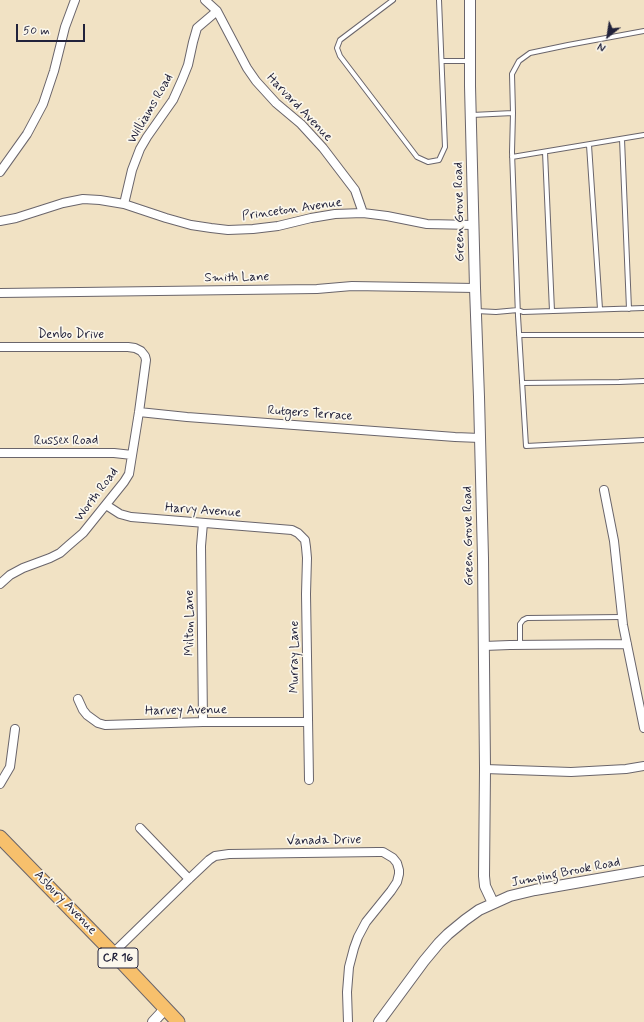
<!DOCTYPE html>
<style>
body{margin:0}
#map{position:relative;width:644px;height:1022px;overflow:hidden;background:#f1e2c4;font-family:Mynerve,sans-serif}
canvas{display:block}
.north{position:absolute;left:588px;top:16px;width:40px;height:40px;-webkit-text-stroke:3px #fbf7ec;paint-order:stroke;rotate:210deg;font-size:11px;font-weight:700;line-height:16px;text-align:center;color:#22223b}
.north::after{content:'';display:block;margin:auto;width:14px;height:18px;background:#22223b;clip-path:polygon(50% 0,100% 100%,50% 72%,0 100%)}
.scale{position:absolute;left:16px;top:24px;width:69px;height:18px;box-sizing:border-box;border:2px solid #22223b;border-top:0;padding-left:5px;font-size:12px;line-height:14px;white-space:nowrap;color:#22223b;-webkit-text-stroke:3px #fbf7ec;paint-order:stroke}
</style>
<div id="map">
<canvas width="644" height="1022"></canvas>
<div class="north">N</div>
<div class="scale">50 m</div>
</div>
<script>
const g = document.querySelector('canvas').getContext('2d');
g.lineJoin = 'round';
function toPath(rows) {
  const path = new Path2D();
  for (const r of rows) {
    path.moveTo(r[0], r[1]);
    for (let i = 2; i < r.length; i += 2) path.lineTo(r[i], r[i + 1]);
  }
  return path;
}
function stroke(path, color, width, dash) {
  g.strokeStyle = color;
  g.lineWidth = width;
  g.lineCap = dash ? 'butt' : 'round';
  g.setLineDash(dash || []);
  g.stroke(path);
}
function write(font, color, halo, rows, align = 'center') {
  g.font = font + ' Mynerve,sans-serif';
  g.lineWidth = 3.5;
  g.setLineDash([]);
  g.textBaseline = 'middle';
  g.strokeStyle = halo;
  g.fillStyle = color;
  for (const [text, x, y, turn = 0] of rows) {
    g.save();
    g.translate(x, y);
    g.rotate((+turn || 0) * Math.PI / 180);
    g.textAlign = isNaN(turn) ? turn : align;
    if (halo) g.strokeText(text, 0, 0);
    g.fillText(text, 0, 0);
    g.restore();
  }
}
const service = toPath([
 [393,0,340,40,337,48,340,56,417,157,428,162,439,160,445,147,439,0],
 [644,31,568,45,530,53,519,61,512,74,513,113,512,152,518,316,526,446,644,440],
 [442,61,470,61],
 [472,115,513,113],
 [622,139,629,309],
 [589,145,600,309],
 [545,152,552,311],
 [512,157,644,135],
 [476,311,496,312,518,310,523,312,644,308],
 [519,335,644,335],
 [522,383,619,382,644,381],
 [520,645,520,624,523,620,527,618,622,617]
]);
const minor = toPath([
 [205,0,217,11,247,68,256,81,276,103,301,124,323,148,355,190,363,213],
 [0,172,27,134,43,104,54,71,65,27,75,0],
 [124,204,132,170,140,149,147,137,173,100,182,80,188,65,193,42,197,28,217,11],
 [0,221,16,218,63,203,83,199,100,200,124,204,166,218,191,225,211,228,228,230,253,229,278,226,311,218,335,214,363,213,387,216,427,224,473,225],
 [0,293,317,289,352,286,475,288],
 [0,347,128,347,135,348,141,351,145,356,146,360,139,412,129,474,124,482,83,533,69,545,60,553,50,558,23,568,10,575,0,584],
 [139,412,187,417,455,437,480,438],
 [0,453,114,453,132,455],
 [604,490,614,541,623,625,644,728],
 [106,505,120,514,131,517,292,530,298,533,305,540,306,547,307,558,306,594,309,780],
 [484,646,510,645,627,644],
 [78,699,83,710,87,715,98,723,105,725,203,722,307,722],
 [203,722,201,546,203,523],
 [485,769,571,772,626,769,644,766],
 [0,784,10,767,15,729],
 [140,828,189,879],
 [113,953,189,879,209,860,215,856,229,854,378,852,383,852,393,858,397,863,399,870,399,874,397,882,391,891,366,922,358,937,354,948,349,967,347,992,348,1022]
]);
const tertiary = toPath([
 [470,0,470,86,475,288,479,397,483,558,485,769,484,876,485,886,493,903],
 [153,1022,165,1009],
 [379,1022,424,961,439,943,448,934,465,920,479,910,510,896,535,890,644,871]
]);
const primary = toPath([
 [0,837,113,953,178,1022]
]);
stroke(service, '#6a656b', 6);
stroke(minor, '#6a656b', 10);
stroke(tertiary, '#6a656b', 12);
stroke(primary, '#6a656b', 15);
stroke(service, '#fff', 4);
stroke(minor, '#fff', 8);
stroke(tertiary, '#fff', 10);
stroke(primary, '#f7c06c', 13);
for (const [x, y, w] of [
 [118,958,40]
]) {
  const box = new Path2D();
  box.roundRect(x - w / 2, y - 10, w, 20, 3);
  g.fillStyle = '#fbf7ec';
  g.fill(box);
  stroke(box, '#22223b', 1);
}
write('bold 12px', '#22223b', null, [
 ["CR 16",118,958]
]);
write('13px', '#22223b', '#fbf7ec', [
 ["Harvard Avenue",299,108,46],
 ["Williams Road",151,109,-60],
 ["Princeton Avenue",292,210,-8],
 ["Green Grove Road",460,212,-91],
 ["Smith Lane",237,278,-1],
 ["Denbo Drive",71,335],
 ["Rutgers Terrace",310,414,4],
 ["Russex Road",66,441],
 ["Worth Road",97,495,-53],
 ["Harvy Avenue",203,511,4],
 ["Green Grove Road",469,536,-91],
 ["Milton Lane",190,623,-90],
 ["Murray Lane",295,657,-90],
 ["Harvey Avenue",186,711,-1],
 ["Vanada Drive",324,841,-1],
 ["Jumping Brook Road",566,873,-11],
 ["Asbury Avenue",65,903,46]
]);
</script>
